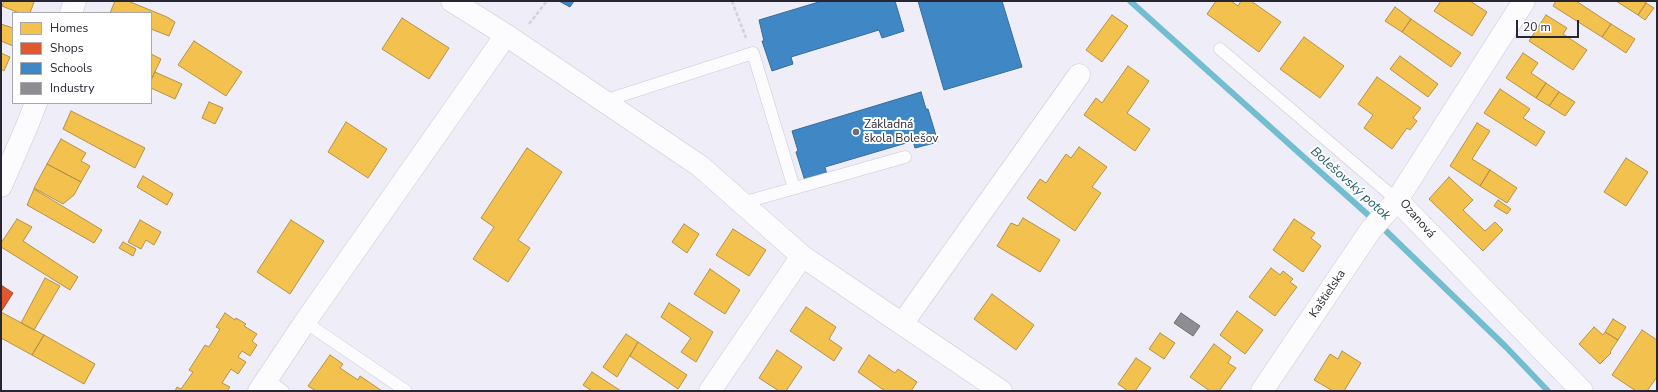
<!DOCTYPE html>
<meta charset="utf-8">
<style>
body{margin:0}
#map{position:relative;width:1658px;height:392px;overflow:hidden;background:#eeedf8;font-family:"Nunito Sans",sans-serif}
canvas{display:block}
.frame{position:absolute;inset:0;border:2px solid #272632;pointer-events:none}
.legend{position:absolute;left:12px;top:12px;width:140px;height:92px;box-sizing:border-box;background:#fff;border:1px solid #a9a8ad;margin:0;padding:5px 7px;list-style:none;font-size:12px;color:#272632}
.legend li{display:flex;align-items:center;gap:8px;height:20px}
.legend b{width:20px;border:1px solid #a9a8ad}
.scale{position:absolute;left:1516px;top:20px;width:63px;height:18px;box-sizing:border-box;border:2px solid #272632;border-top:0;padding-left:5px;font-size:12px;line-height:14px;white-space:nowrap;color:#272632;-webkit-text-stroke:3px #fff;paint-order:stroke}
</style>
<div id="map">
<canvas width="1658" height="392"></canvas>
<div class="frame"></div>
<ul class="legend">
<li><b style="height:11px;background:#f2c14e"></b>Homes</li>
<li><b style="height:11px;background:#e4572e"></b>Shops</li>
<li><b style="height:11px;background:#3f88c5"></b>Schools</li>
<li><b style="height:11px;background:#8d8d92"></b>Industry</li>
</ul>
<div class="scale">20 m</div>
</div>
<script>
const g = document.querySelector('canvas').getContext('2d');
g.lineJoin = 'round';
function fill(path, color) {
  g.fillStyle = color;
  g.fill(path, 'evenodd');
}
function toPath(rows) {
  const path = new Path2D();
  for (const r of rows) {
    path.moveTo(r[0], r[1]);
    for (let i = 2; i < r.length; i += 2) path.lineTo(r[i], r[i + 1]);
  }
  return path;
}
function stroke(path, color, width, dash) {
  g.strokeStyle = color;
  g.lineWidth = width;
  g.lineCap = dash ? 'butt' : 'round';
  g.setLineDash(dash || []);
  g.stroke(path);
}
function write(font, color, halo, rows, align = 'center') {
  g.font = font + ' "Nunito Sans",sans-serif';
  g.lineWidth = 4;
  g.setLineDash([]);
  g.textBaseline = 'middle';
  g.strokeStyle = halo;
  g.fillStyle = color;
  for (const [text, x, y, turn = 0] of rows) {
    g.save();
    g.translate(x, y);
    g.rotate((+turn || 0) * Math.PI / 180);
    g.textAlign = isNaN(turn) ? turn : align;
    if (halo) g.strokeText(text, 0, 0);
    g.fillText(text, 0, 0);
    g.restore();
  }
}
const homes = toPath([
 [4,1,32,1,34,2,30,13,19,13,2,6,4,1],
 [115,1,128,1,167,17,175,22,169,36,151,29,151,13,110,13,115,1],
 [1216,1,1231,1,1238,6,1241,1,1251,1,1281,22,1259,52,1207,14,1216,1],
 [1441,1,1470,1,1487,12,1472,36,1434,11,1441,1],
 [1556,1,1576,1,1611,24,1602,37,1553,6,1556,1],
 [1616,1,1643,1,1646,3,1638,15,1616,1],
 [1646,3,1654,8,1645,20,1638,15,1646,3],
 [1395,7,1411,19,1402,32,1385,21,1395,7],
 [1112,15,1128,26,1102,62,1086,50,1112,15],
 [1546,15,1567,28,1563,34,1587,50,1573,70,1529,41,1546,15],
 [402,18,449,48,429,79,382,49,402,18],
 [1411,19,1461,53,1451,67,1402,32,1411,19],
 [1,24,13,28,13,46,1,41,1,24],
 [1611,24,1635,39,1626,53,1602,37,1611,24],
 [1304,37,1344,66,1320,98,1280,69,1304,37],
 [194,41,242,72,226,96,178,65,194,41],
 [1,53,10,57,4,71,1,69,1,53],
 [1523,53,1538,63,1531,73,1546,83,1536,98,1506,78,1523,53],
 [151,54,161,59,151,80,151,54],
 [1400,56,1438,84,1428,97,1390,69,1400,56],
 [1128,66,1149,81,1127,113,1150,129,1135,151,1084,115,1096,98,1102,103,1128,66],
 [155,72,182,84,175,99,151,88,151,80,155,72],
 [1377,77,1421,108,1413,118,1417,121,1410,130,1407,128,1392,149,1364,128,1373,115,1358,104,1377,77],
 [1546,83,1559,92,1549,106,1536,98,1546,83],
 [1500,89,1530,109,1523,118,1545,132,1536,146,1484,113,1500,89],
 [1559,92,1575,102,1565,116,1549,106,1559,92],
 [209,102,223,108,215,124,202,118,209,102],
 [71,111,145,148,135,168,63,129,71,111],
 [346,122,387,149,368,178,328,152,346,122],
 [1477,123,1490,131,1472,159,1490,170,1480,186,1450,166,1477,123],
 [61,139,86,153,81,161,90,166,81,182,47,164,61,139],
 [1079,147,1107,167,1092,187,1101,193,1075,231,1027,198,1040,179,1046,183,1066,154,1071,158,1079,147],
 [527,148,562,172,518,240,530,248,508,282,473,259,494,227,481,218,527,148],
 [1626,158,1648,172,1626,206,1604,192,1626,158],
 [47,164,81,182,74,195,63,204,34,188,47,164],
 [1490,170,1517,188,1507,203,1480,186,1490,170],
 [143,176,173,194,167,205,137,187,143,176],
 [1449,177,1473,200,1463,210,1485,231,1495,222,1503,230,1483,251,1429,199,1449,177],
 [34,189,102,230,94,243,27,205,34,189],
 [1498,200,1511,209,1507,214,1494,206,1498,200],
 [1023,218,1060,240,1040,272,997,246,1011,223,1018,226,1023,218],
 [17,219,32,227,23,241,78,277,70,290,1,247,1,243,17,219],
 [1294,219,1315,233,1311,238,1321,246,1303,272,1273,250,1294,219],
 [140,220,161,232,154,245,146,240,141,249,128,242,140,220],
 [291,220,324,241,290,294,257,272,291,220],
 [684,224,699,234,687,253,672,242,684,224],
 [733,229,766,250,749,276,716,255,733,229],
 [123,242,136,249,133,256,119,248,123,242],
 [1271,268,1280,275,1283,271,1293,279,1290,282,1297,287,1275,316,1249,297,1271,268],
 [710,269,740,290,725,314,694,294,710,269],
 [45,278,60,286,34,330,21,323,45,278],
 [992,294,1034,325,1016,350,974,319,992,294],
 [669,303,713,332,696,362,681,352,691,338,661,317,669,303],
 [806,307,836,327,829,339,842,348,834,361,790,331,806,307],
 [1237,311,1263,330,1245,354,1220,335,1237,311],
 [1,312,44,335,32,355,1,338,1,312],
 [225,313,235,320,236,318,246,324,244,326,257,334,252,341,257,345,250,356,242,351,238,357,246,362,238,374,231,369,222,383,230,387,227,391,175,391,177,387,181,389,193,372,189,370,205,345,209,347,220,329,216,327,225,313],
 [1613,319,1626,327,1618,340,1605,332,1613,319],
 [1594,327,1603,335,1605,332,1618,340,1610,352,1611,353,1600,364,1579,344,1594,327],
 [1642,330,1657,340,1657,377,1647,391,1636,391,1612,375,1642,330],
 [1160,333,1175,343,1164,359,1149,349,1160,333],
 [626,334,638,342,617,377,603,367,626,334],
 [44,335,95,364,84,384,32,355,44,335],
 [638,342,687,375,678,389,630,356,638,342],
 [1214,344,1231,357,1228,363,1236,368,1219,391,1210,391,1190,377,1214,344],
 [777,350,802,367,786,391,779,391,759,378,777,350],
 [1342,351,1361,363,1344,391,1333,391,1314,380,1330,354,1338,359,1342,351],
 [330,355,343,364,340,368,358,380,360,376,382,391,316,391,308,386,330,355],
 [869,355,895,373,898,369,917,382,911,391,885,391,858,372,869,355],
 [1136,358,1151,368,1135,391,1128,391,1118,384,1136,358],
 [592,372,621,391,592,391,583,385,592,372]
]);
fill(homes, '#f2c14e');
stroke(homes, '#b59246', 1);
const shops = toPath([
 [1,285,13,293,1,312,1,285]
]);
fill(shops, '#e4572e');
stroke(shops, '#ab482f', 1);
const schools = toPath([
 [559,1,574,1,570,7,559,1],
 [822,1,895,1,904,31,882,38,879,30,791,57,793,64,772,71,762,41,764,41,759,20,822,1],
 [918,1,1002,1,1022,67,944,90,918,1],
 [921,92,926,109,928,109,938,142,915,148,913,141,825,167,827,175,805,181,796,152,798,151,792,131,921,92]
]);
fill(schools, '#3f88c5');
stroke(schools, '#386b99', 1);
const industry = toPath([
 [1181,313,1200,326,1193,336,1174,323,1181,313]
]);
fill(industry, '#8d8d92');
stroke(industry, '#6e6e75', 1);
stroke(toPath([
 [1130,1,1386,231,1506,347,1548,391]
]), '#73bdd0', 6);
const service = toPath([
 [1220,49,1397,200],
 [604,101,753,53,794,188],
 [742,203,905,157],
 [305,322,406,391],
 [267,379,283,391]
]);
const minor = toPath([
 [452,1,506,35,700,166,802,256,1001,391],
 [1524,1,1397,200,1582,391],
 [902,324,1079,75],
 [259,391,305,322,506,35],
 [710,391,802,256],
 [1262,391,1370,231,1397,200]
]);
const secondary = toPath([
 [71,13,75,1],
 [1,186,27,126,36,103]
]);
stroke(service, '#cac9d3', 13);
stroke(minor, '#cac9d3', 23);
stroke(secondary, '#cac9d3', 23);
stroke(toPath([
 [732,1,746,38],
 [529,24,547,1]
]), '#d3d3d6', 2.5, [4, 2]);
stroke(service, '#fcfcfe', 12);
stroke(minor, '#fcfcfe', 22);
stroke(secondary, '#fcfcfe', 22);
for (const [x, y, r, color] of [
 [856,132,4,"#6d6c77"]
]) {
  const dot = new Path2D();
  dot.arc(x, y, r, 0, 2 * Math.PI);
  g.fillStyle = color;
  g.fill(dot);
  stroke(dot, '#fff', 1.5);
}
write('12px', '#272632', '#fff', [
 ["Základná",864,125],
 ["škola Bolešov",864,139]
], 'left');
write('12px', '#272632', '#fff', [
 ["Ozanová",1417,219,49],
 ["Kaštieľska",1328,294,-56]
]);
write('italic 13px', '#235c69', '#fff', [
 ["Bolešovský potok",1350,184,42]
]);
</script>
